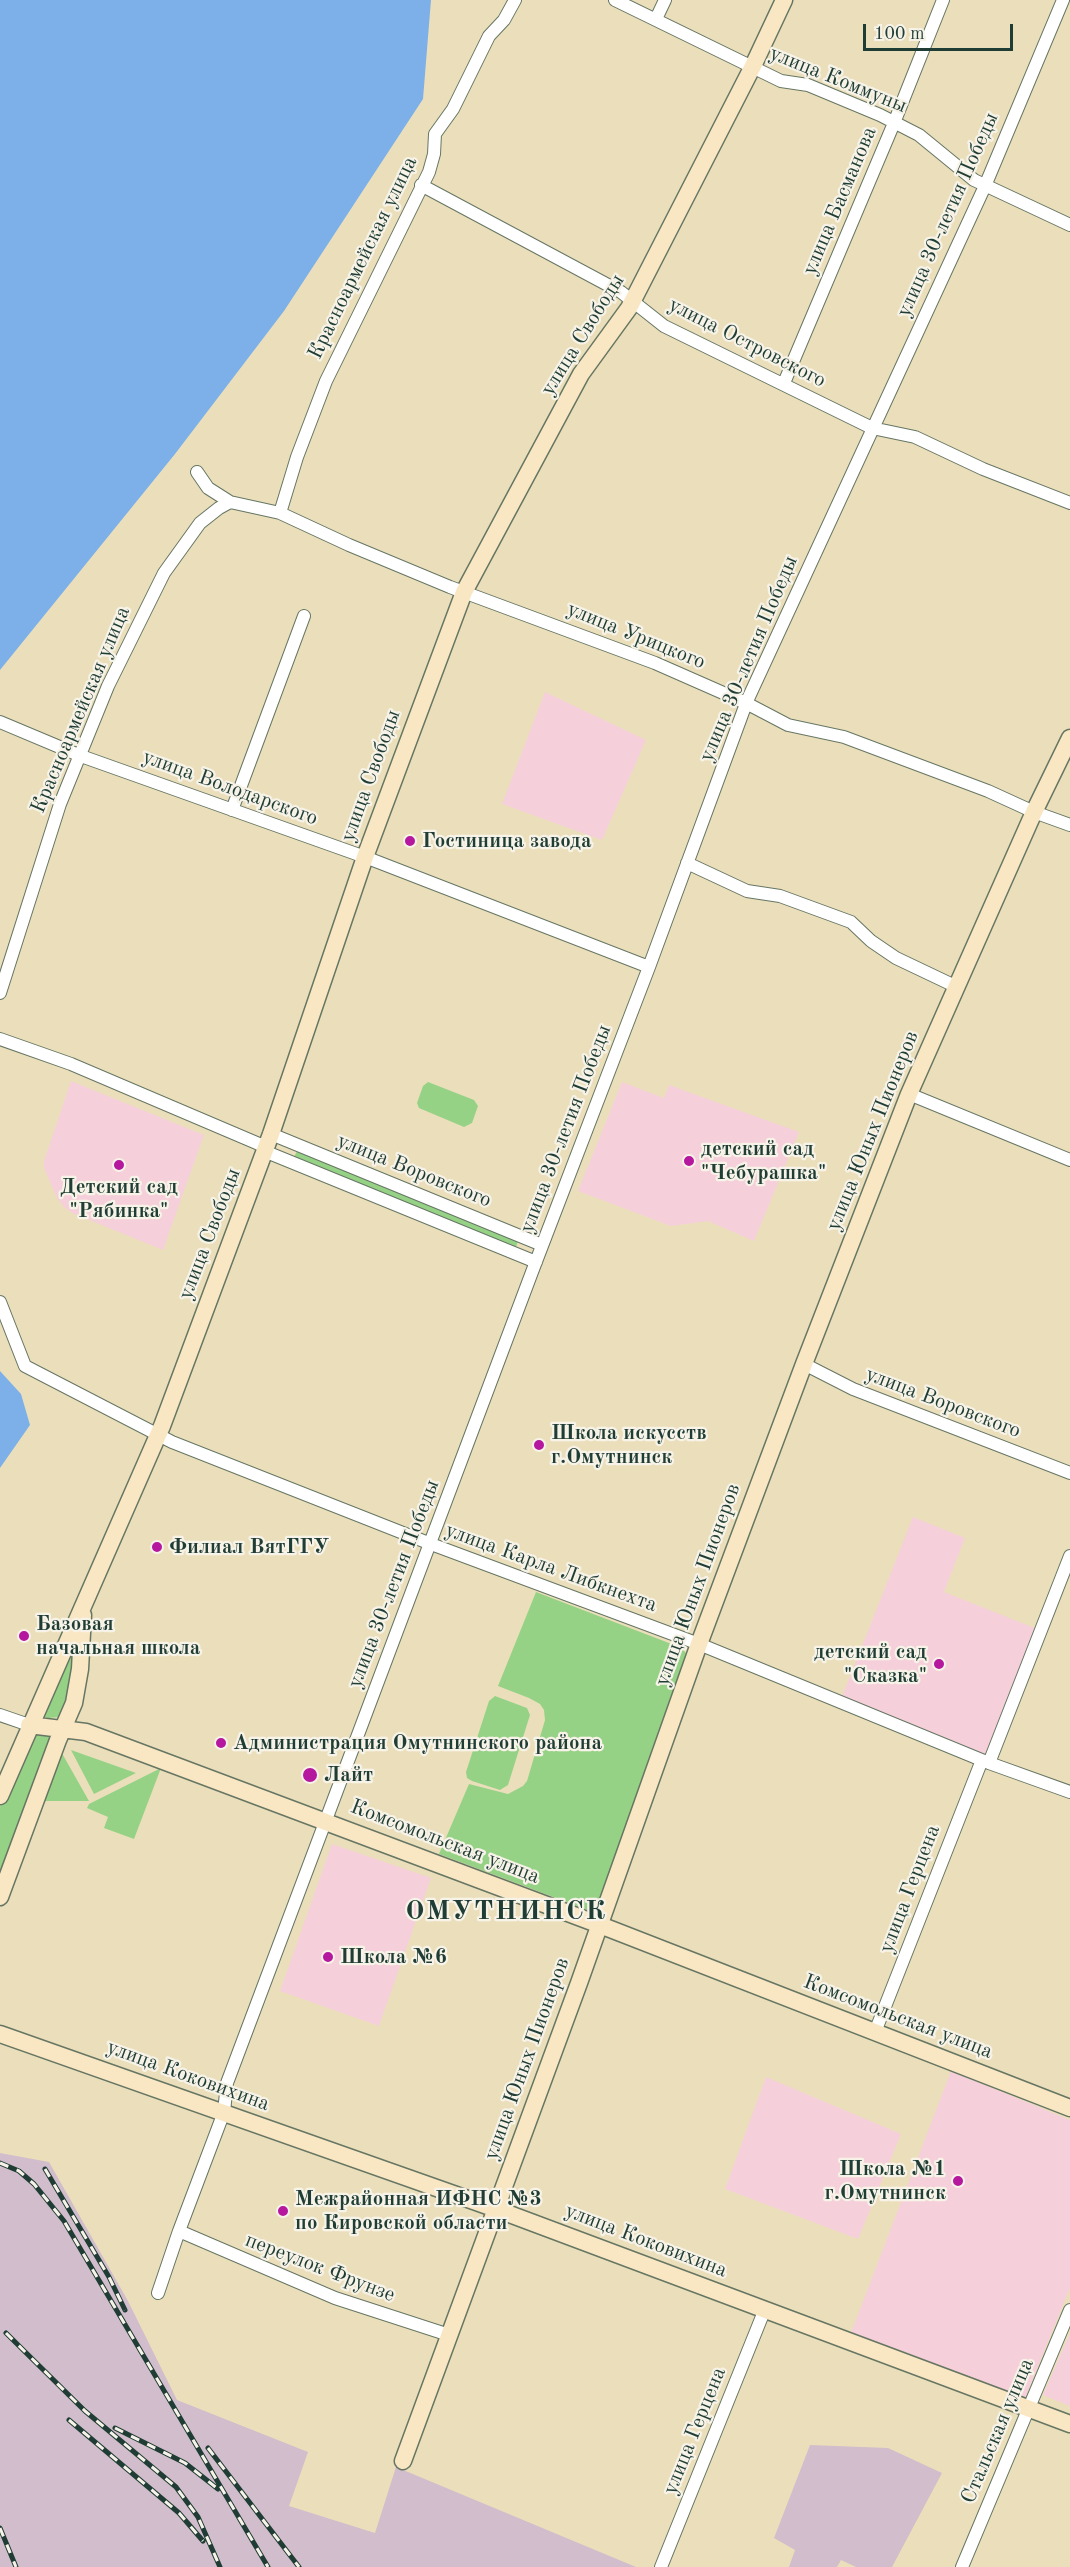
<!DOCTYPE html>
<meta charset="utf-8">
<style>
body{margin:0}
#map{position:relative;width:1070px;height:2567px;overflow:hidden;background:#ebdfbb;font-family:"Old Standard TT",serif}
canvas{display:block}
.scale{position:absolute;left:863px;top:24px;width:150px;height:27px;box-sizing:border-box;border:3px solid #1f3d34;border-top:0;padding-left:8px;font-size:18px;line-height:21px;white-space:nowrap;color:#1f3d34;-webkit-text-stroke:4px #f7f3e8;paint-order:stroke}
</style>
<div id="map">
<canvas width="1070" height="2567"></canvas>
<div class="scale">100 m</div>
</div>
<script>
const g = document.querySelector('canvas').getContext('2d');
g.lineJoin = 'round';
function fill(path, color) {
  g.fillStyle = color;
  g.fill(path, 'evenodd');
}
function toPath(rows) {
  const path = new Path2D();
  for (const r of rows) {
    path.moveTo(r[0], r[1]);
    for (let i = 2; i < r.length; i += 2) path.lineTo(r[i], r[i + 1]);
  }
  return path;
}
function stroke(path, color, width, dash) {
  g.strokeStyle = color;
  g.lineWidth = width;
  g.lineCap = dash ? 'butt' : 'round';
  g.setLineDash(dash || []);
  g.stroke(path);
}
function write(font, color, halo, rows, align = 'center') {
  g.font = font + ' "Old Standard TT",serif';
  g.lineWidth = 4.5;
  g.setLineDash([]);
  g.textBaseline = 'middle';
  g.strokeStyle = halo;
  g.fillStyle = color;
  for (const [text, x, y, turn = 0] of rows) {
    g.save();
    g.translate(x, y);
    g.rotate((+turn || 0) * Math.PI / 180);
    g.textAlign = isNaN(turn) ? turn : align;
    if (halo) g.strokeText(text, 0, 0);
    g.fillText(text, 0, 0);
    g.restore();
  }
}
fill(toPath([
 [545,692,646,740,602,840,502,804],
 [71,1081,204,1135,163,1250,72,1213,64,1207,57,1198,44,1168,44,1161],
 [622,1082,664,1098,669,1085,799,1132,754,1241,708,1221,671,1226,578,1191],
 [913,1517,965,1538,944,1592,1037,1629,985,1757,841,1699],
 [332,1844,431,1878,379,2026,280,1991],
 [951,2071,1070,2120,1070,2288,1025,2398,1015,2397,851,2333],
 [766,2077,901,2134,858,2239,725,2189],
 [1070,2333,1070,2406,1043,2395]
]), '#f5cfda');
fill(toPath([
 [0,2153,49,2162,128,2301,177,2400,308,2452,289,2506,375,2533,396,2467,636,2567,0,2567],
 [810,2445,888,2448,942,2473,892,2567,856,2567,841,2560,837,2567,789,2567,795,2550,774,2538]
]), '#d1bdcb');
fill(toPath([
 [428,1082,474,1100,478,1106,472,1123,464,1127,419,1108,417,1103,423,1086],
 [297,1151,518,1241,515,1250,293,1159],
 [536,1592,682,1648,688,1656,599,1903,595,1908,588,1910,439,1854,469,1784,508,1794,523,1786,527,1781,545,1720,544,1710,540,1704,529,1698,498,1686],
 [69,1647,74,1650,71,1691,61,1717,48,1718,42,1716],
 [495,1696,527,1708,530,1715,508,1785,500,1790,472,1781,467,1778,466,1772,489,1701],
 [30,1731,50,1737,0,1882,0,1807],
 [59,1748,89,1801,40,1801],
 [71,1750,136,1773,94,1794],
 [161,1768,134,1839,104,1828,108,1817,87,1808,89,1804]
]), '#96d286');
fill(toPath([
 [0,0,431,0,423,99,284,311,175,454,0,670],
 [0,1371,21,1394,30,1425,0,1468]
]), '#7db0e9');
const street = toPath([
 [615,0,781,81,808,85,880,115,919,135,974,180,1070,225],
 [656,19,665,0],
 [421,185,621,292,664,326,872,428,915,437,983,469,1070,503],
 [784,383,894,123,943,0],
 [197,472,208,488,230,502,280,513,349,545,450,587,655,663,746,703,788,725,844,737,988,791,1034,812,1070,825],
 [280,513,297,457,326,381,429,172,434,154,435,134,453,109,489,36,504,20,515,0],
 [0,722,81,756,365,857,649,967],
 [232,810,304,616],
 [687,863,747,891,780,896,851,922,871,941,896,958,957,987],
 [0,993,60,804,108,686,164,573,200,523,219,508,230,502],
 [0,1039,71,1064,266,1147],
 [909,1094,1070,1160],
 [271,1134,542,1245],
 [264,1151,536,1262],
 [0,1302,25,1366,172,1442,431,1544,699,1644,989,1763,1070,1792],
 [804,1364,853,1389,1070,1473],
 [0,1715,29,1725],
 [989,1763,1070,1556],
 [875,2032,982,1760],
 [179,2231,335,2298,449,2335],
 [158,2293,179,2231,224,2112,227,2083,532,1272,649,967,747,701,985,186,1063,0],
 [661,2567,765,2309],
 [962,2567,1070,2310]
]);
const secondary = toPath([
 [29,1725,86,1732,600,1925,1070,2108],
 [0,1796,162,1426,271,1134,365,857,464,592,581,374,629,308,753,66,784,0],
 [0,1897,58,1740,74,1703,80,1669,83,1615],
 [0,2034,496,2209,1070,2424],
 [403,2461,579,1983,699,1644,804,1364,909,1094,1034,812,1070,738]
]);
stroke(street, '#667663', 14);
stroke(secondary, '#667663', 19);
stroke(street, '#fff', 12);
stroke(secondary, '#f9e7c3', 16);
const rail = toPath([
 [0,2163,19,2171,34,2184,64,2221,268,2567],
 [45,2169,109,2277,125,2310],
 [6,2333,85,2411,176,2487,198,2517,220,2567],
 [69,2420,179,2513,203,2541],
 [115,2428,185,2463,218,2489],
 [208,2448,299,2567],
 [0,2528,16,2567]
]);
stroke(rail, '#1f3d34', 5);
stroke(rail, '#f7f3e8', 3, [9]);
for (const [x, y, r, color] of [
 [410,841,6,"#b5179e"],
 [689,1161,6,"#b5179e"],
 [119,1165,6,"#b5179e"],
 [539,1445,6,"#b5179e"],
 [157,1547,6,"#b5179e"],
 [24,1636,6,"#b5179e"],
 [939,1664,6,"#b5179e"],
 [221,1743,6,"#b5179e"],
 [310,1775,8,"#b5179e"],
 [328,1957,6,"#b5179e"],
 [958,2181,6,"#b5179e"],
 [283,2211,6,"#b5179e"]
]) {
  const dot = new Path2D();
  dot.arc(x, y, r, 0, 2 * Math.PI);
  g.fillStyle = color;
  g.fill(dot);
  stroke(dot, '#f7f3e8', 2);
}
write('21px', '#1f3d34', '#f7f3e8', [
 ["улица Коммуны",838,80,22],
 ["улица Басманова",840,201,-67],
 ["улица 30-летия Победы",948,215,-66],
 ["Красноармейская улица",363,258,-64],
 ["улица Свободы",583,335,-58],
 ["улица Островского",747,343,27],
 ["улица Урицкого",636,636,22],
 ["улица 30-летия Победы",749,659,-67],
 ["Красноармейская улица",81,710,-67],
 ["улица Свободы",371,776,-70],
 ["улица Володарского",230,788,20],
 ["улица 30-летия Победы",566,1129,-69],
 ["улица Юных Пионеров",873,1131,-68],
 ["улица Воровского",414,1171,22],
 ["улица Свободы",210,1234,-69],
 ["улица Воровского",943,1403,21],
 ["улица Карла Либкнехта",551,1568,20],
 ["улица 30-летия Победы",394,1584,-69],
 ["улица Юных Пионеров",698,1585,-70],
 ["Комсомольская улица",445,1842,21],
 ["улица Герцена",910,1889,-69],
 ["Комсомольская улица",898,2017,21],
 ["улица Юных Пионеров",527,2059,-70],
 ["улица Коковихина",188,2076,20],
 ["улица Коковихина",646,2241,21],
 ["переулок Фрунзе",320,2268,21],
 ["улица Герцена",695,2431,-68],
 ["Стальская улица",998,2431,-67]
]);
write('bold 21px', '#1f3d34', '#f7f3e8', [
 ["Гостиница завода",422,841],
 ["детский сад",701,1149],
 ["\"Чебурашка\"",701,1173],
 ["Детский сад",119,1187,"center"],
 ["\"Рябинка\"",119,1211,"center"],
 ["Школа искусств",551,1433],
 ["г.Омутнинск",551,1457],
 ["Филиал ВятГГУ",169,1547],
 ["Базовая",36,1624],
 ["начальная школа",36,1648],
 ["детский сад",927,1652,"right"],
 ["\"Сказка\"",927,1676,"right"],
 ["Администрация Омутнинского района",233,1743],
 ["Лайт",324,1775],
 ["Школа №6",340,1957],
 ["Школа №1",946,2169,"right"],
 ["г.Омутнинск",946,2193,"right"],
 ["Межрайонная ИФНС №3",295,2199],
 ["по Кировской области",295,2223]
], 'left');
g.letterSpacing = '1.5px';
write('bold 27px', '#1f3d34', '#f7f3e8', [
 ["ОМУТНИНСК",506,1912]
]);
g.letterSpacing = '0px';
</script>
